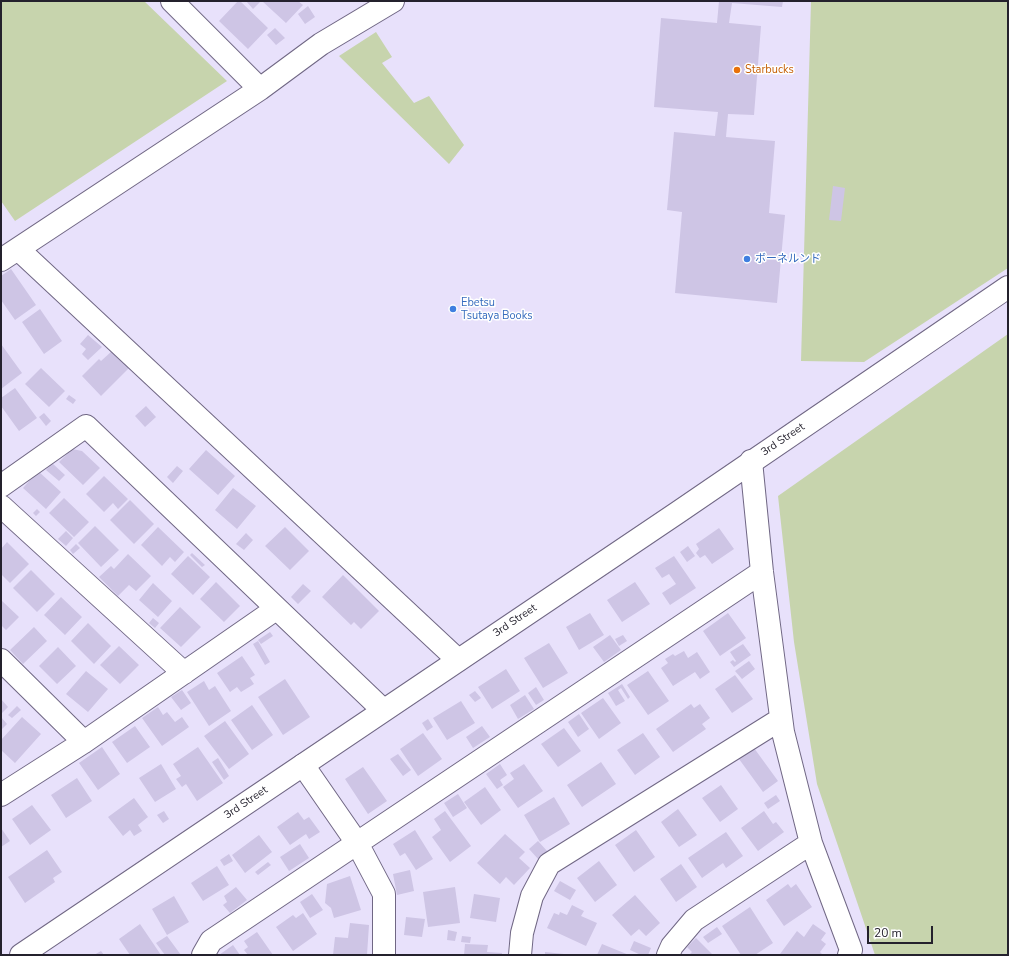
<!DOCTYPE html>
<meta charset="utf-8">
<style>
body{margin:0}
#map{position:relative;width:1009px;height:956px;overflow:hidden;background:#e8e1fb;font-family:"Nunito Sans",sans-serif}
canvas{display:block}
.frame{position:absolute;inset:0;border:2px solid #24212d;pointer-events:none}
.scale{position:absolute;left:867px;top:926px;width:66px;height:18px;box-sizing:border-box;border:2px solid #24212d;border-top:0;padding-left:5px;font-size:12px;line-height:14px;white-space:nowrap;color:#24212d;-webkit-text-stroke:3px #fff;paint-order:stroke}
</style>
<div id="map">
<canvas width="1009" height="956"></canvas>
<div class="frame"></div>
<div class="scale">20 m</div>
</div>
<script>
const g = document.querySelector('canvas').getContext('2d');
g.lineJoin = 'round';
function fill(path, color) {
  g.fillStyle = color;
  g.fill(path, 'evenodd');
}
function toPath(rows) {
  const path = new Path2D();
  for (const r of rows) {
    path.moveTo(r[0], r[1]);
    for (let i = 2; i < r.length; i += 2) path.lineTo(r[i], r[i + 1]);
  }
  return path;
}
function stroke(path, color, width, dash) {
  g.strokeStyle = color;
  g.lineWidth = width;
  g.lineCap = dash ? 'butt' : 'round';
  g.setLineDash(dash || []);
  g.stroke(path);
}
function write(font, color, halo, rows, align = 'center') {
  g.font = font + ' "Nunito Sans","Noto Sans JP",sans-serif';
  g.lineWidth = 3;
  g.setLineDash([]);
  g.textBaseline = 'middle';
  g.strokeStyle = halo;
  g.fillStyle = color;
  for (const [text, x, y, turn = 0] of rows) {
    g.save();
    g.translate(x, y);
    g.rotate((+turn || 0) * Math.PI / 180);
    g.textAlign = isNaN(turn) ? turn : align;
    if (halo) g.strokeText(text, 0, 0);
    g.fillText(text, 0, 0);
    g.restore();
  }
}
fill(toPath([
 [1,1,144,1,227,81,15,221,1,201],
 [811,1,1008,1,1008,268,864,362,801,361],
 [376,32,392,57,382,63,414,103,429,96,464,145,449,164,339,56],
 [1008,334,1008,955,875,955,817,784,794,642,778,496]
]), '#c7d4ad');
fill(toPath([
 [238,1,240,1,268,28,248,49,219,21],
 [246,1,260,1,260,2,253,9],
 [262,1,298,1,303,5,286,23],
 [719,1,783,1,782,7,732,3,729,23,761,26,754,115,728,114,726,137,775,141,769,213,785,215,777,303,675,293,682,212,667,210,674,132,715,136,718,112,654,107,661,18,717,23],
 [308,6,315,17,305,24,298,14],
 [275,28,285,38,276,45,267,35],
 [833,186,845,188,841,221,829,220],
 [11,269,36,305,15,320,1,300,1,276],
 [40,309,62,341,44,354,22,322],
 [88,335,102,347,88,360,82,354,86,349,80,344],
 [1,344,22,373,1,389],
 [112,351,129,368,101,396,82,376,99,359,101,361],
 [41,368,65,391,49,407,25,384],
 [15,388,37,418,19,431,1,406,1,398],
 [69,395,76,400,73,404,66,399],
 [146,406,156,417,145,427,135,416],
 [44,413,51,421,46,426,39,417],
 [72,449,82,451,100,468,83,485,59,462],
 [206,450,235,476,218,495,189,469],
 [52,463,65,475,59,481,46,470],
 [177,466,183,471,173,483,167,477],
 [38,471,61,492,46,509,23,488],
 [104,476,128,499,118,509,113,503,104,512,86,494],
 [233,488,256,506,237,529,215,510],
 [64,498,89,522,74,537,49,513],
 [130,500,154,524,134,544,110,520],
 [37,509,40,512,36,516,33,513],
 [95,526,119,550,101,567,78,543],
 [158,527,184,552,175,562,170,557,162,566,141,545],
 [285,527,309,551,290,570,265,546],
 [719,528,734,549,712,564,705,555,700,558,696,553,699,549,696,544],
 [66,531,73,538,66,546,58,539],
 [246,533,253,540,244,550,236,544],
 [7,542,29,564,10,583,1,574,1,549],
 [76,544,80,548,73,554,70,550],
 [688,546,695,556,687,562,680,552],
 [192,553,205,565,202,567,190,555],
 [128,554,151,576,136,591,129,585,118,596,99,577,111,566,114,569],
 [188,556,210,577,193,595,171,574],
 [674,556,696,588,670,605,662,593,676,584,669,574,662,578,655,568],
 [31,570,55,594,37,612,13,588],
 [343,575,379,611,361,629,354,622,351,625,322,597],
 [216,582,240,606,224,622,200,599],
 [635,582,650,604,622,622,607,600],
 [153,583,172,601,158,617,139,600],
 [303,584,311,591,298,604,291,597],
 [61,597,82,617,65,635,44,615],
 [1,600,19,617,6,630,1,625],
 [180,607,201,627,181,647,160,628],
 [590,613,604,635,579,650,566,627],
 [728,613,746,638,720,656,703,631],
 [153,618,159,623,155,628,149,623],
 [88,623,111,646,94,664,71,641],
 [34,627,47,641,23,664,10,650],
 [270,632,273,636,261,644,258,640],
 [610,635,621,650,604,662,593,647],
 [623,635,627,641,619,646,615,639],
 [258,641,270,662,265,665,253,644],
 [549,643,568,673,543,688,524,658],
 [743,644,751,655,734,667,730,662,733,660,735,662,736,661,730,652],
 [119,646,139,665,120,684,100,665],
 [58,647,76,666,57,684,39,666],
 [684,651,688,658,697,652,710,672,700,679,695,672,673,686,661,668,668,663,665,659,673,654,675,656],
 [242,656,255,675,250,678,254,684,241,692,237,687,230,692,217,673],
 [749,661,755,669,742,679,735,671],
 [506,669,520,691,492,709,478,687],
 [86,671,108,689,88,712,66,694],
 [648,671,669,701,648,715,627,685],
 [735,675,753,699,732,713,715,689],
 [285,679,310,717,283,735,258,697],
 [204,681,209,690,215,686,231,711,209,726,187,692],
 [622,684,630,697,628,699,621,688,618,690,625,701,616,706,608,693],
 [536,687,544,700,536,705,528,693],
 [182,690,191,703,181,710,171,697],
 [475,691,481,698,475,702,469,695],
 [525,695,534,709,518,719,510,705],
 [603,698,621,723,599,739,581,713],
 [1,699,8,707,1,714],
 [461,701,475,723,447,740,433,718],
 [691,704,694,708,700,704,710,718,702,724,706,729,673,752,656,729],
 [252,705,273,735,252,750,231,720],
 [17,706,21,710,12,718,8,715],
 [158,707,163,715,167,712,175,722,182,717,189,727,162,746,142,718],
 [579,714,589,729,578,737,568,722],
 [1,717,7,724,1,730],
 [22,717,41,734,15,763,1,750,1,740],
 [428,719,433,727,427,731,422,723],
 [225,721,249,754,229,769,204,736],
 [135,726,150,747,127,763,112,742],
 [482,726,490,737,473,748,466,737],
 [564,728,581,751,558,767,541,744],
 [423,733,442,759,418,776,400,749],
 [643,733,660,757,635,775,617,750],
 [102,747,120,774,98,790,79,763],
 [198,747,223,783,197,801,186,784,182,787,176,779,181,776,173,764],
 [754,748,778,781,763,792,739,759],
 [398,754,411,770,403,776,390,759],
 [218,758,229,776,224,780,212,762],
 [601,762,616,784,582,807,567,785],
 [161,764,176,789,155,802,139,778],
 [500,764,507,775,500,780,503,785,497,789,486,774],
 [524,764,543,791,518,808,503,787,514,779,510,773],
 [363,767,387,801,368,814,345,779],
 [77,778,92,801,66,818,51,795],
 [721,785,738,809,720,822,702,798],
 [485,787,501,810,481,825,464,802],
 [458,794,467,808,453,817,444,803],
 [776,795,780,801,768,809,764,803],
 [554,797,570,824,540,842,524,815],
 [134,798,148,817,138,825,142,831,134,836,130,830,123,836,108,817],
 [32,805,51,830,30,845,12,819],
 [678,809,697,835,679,847,661,822],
 [164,811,169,819,163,823,157,815],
 [445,811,471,846,450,862,432,837,441,830,434,819],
 [764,811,773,824,776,822,784,832,758,851,741,828],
 [298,812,304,820,309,817,320,832,309,839,306,834,290,845,277,827],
 [1,828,10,841,1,847],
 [415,830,433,859,416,870,405,853,400,856,393,844],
 [636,830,655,857,634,872,615,845],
 [726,832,743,856,726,868,723,863,702,878,688,858],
 [505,834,525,852,519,858,530,868,514,885,506,877,500,884,477,863],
 [259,835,272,852,245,873,232,855],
 [538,841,548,852,539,860,529,849],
 [300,844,309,858,289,871,280,857],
 [47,850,62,872,53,878,55,882,25,903,8,877],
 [229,854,233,861,224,866,220,860],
 [599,861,617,885,595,902,577,878],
 [268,862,271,865,258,875,255,872],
 [681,864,697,887,676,902,660,879],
 [217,866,229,885,203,901,191,883],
 [410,870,414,891,397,895,393,874],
 [350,876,361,910,334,918,331,908,325,903,327,884],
 [560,881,576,890,570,900,554,891],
 [788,884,791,888,796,884,812,907,784,926,766,900],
 [236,887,247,900,230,913,223,905,227,902,224,896],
 [455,887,460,923,428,927,423,892],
 [312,894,323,910,310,918,300,902],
 [474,894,500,898,496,922,470,918],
 [635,895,660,923,646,936,639,929,631,936,612,915],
 [174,896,189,922,167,935,152,909],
 [572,905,584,911,581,916,597,923,586,946,547,928,554,913,559,915,560,912,567,915],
 [750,907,773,943,755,955,741,955,722,926],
 [303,913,317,934,293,951,276,927,293,915,296,918],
 [406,917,425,919,422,937,404,935],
 [350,923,369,925,367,955,333,955,335,937,348,938],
 [140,924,161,955,130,955,119,939],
 [813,924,826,933,821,940,826,944,820,952,823,955,782,955,780,954,797,931,804,937],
 [717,927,722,934,708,943,703,937],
 [448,930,457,932,455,941,447,940],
 [257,932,273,955,248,955,244,950,248,947,244,941],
 [167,936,181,955,165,955,156,943],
 [462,936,471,937,470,943,461,942],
 [696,938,713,955,689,955,692,952,687,947],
 [634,941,651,948,648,955,641,955,630,950],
 [465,944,488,945,487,952,502,953,502,955,464,955],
 [602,944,629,955,597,955],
 [233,945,240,955,219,955],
 [101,951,104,955,94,955],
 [545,952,564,954,564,955,545,955]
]), '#cec5e5');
const minor = toPath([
 [172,1,260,89],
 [18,249,458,660],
 [1,260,260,89,321,44,393,1],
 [751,461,762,572,783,732,811,843,851,950,849,955],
 [1,486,86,426,383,710],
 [1,506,184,673],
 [1,660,84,742],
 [303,765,357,843,384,894,384,955],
 [1,795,84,742,276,609],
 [203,955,211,941,762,572],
 [520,955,522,933,532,896,549,864,781,719],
 [668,955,672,946,694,920,811,843]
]);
const tertiary = toPath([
 [21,955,677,513,1008,287]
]);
stroke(minor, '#706784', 24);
stroke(tertiary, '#706784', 24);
stroke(minor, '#fff', 22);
stroke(tertiary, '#fff', 22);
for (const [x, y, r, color] of [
 [737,70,4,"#e8710a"],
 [747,259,4,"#3f7fe0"],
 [453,309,4,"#3f7fe0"]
]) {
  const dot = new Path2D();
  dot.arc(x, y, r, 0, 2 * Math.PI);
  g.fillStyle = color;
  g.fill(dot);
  stroke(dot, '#fff', 1.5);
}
write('11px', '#c56008', '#fff', [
 ["Starbucks",745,70]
], 'left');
write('11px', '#366cbe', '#fff', [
 ["ボーネルンド",755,259],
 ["Ebetsu",461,303],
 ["Tsutaya Books",461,316]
], 'left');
write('11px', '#24212d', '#fff', [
 ["3rd Street",783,440,-34],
 ["3rd Street",515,621,-34],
 ["3rd Street",246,803,-34]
]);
</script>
